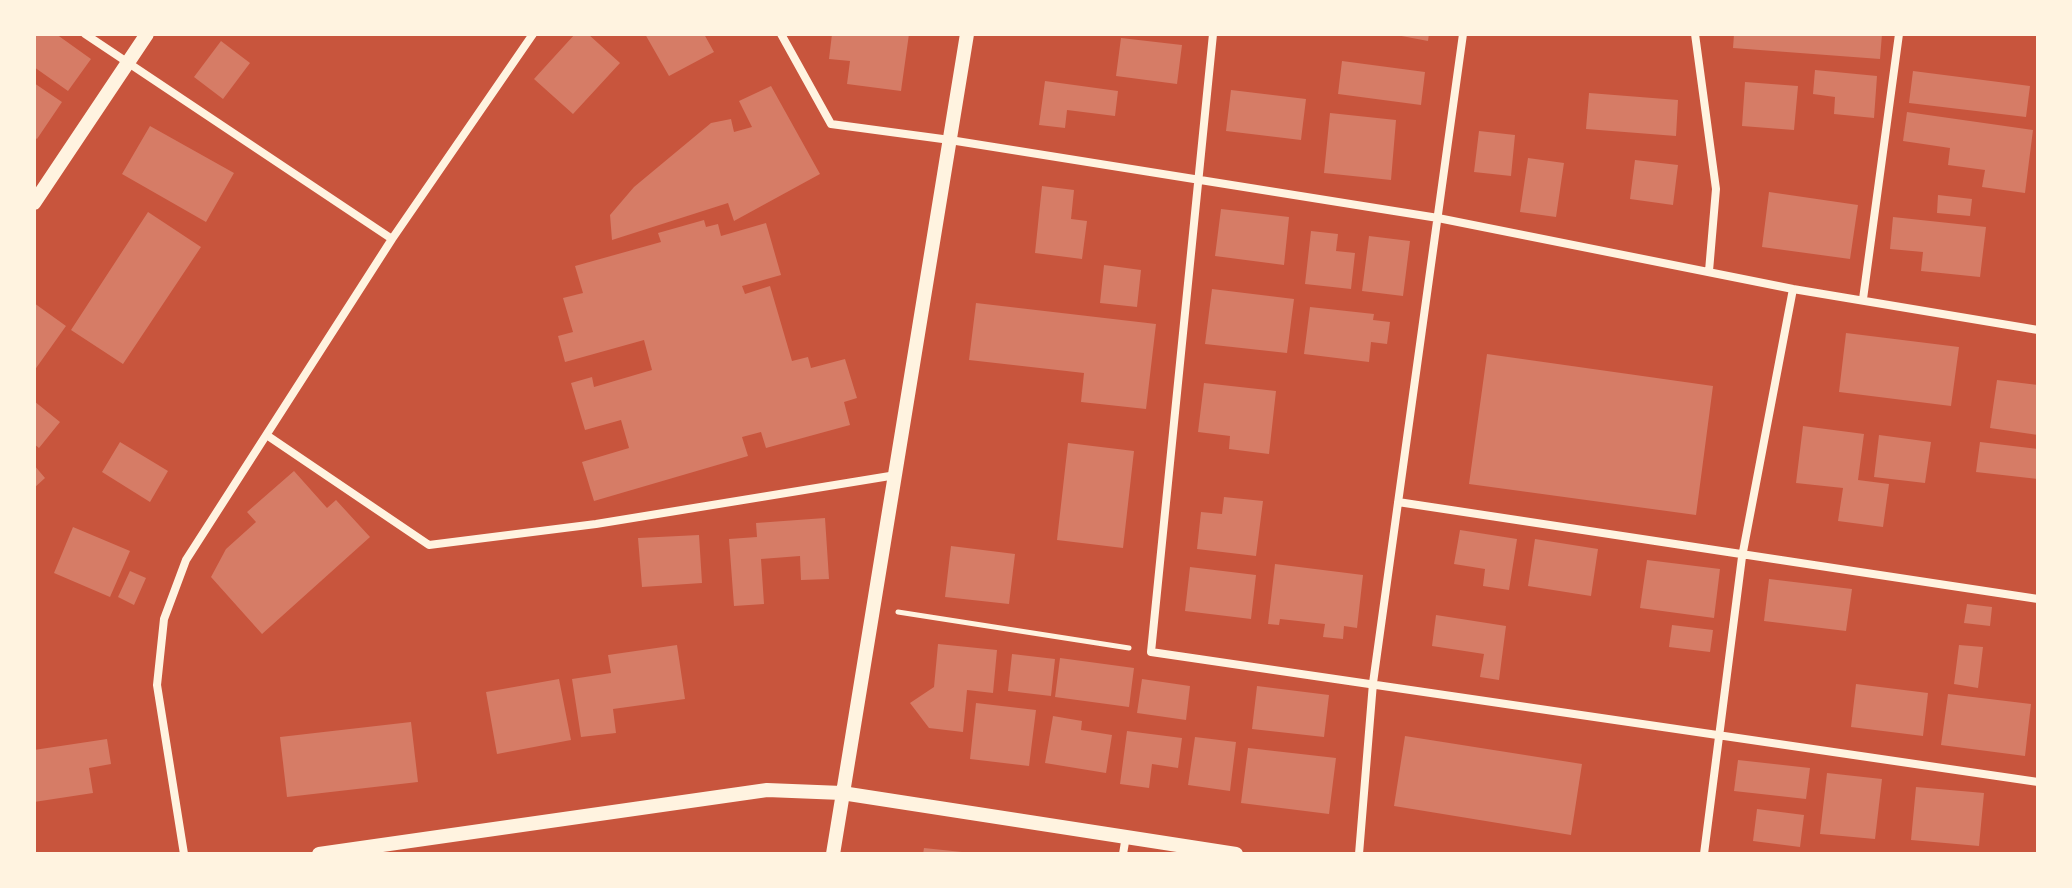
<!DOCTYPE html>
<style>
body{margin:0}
#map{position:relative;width:2072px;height:888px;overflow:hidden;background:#c8553d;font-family:"Roboto Condensed",sans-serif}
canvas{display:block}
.frame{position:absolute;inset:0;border:36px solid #fff3e0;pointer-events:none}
</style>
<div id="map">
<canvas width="2072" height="888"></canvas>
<div class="frame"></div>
</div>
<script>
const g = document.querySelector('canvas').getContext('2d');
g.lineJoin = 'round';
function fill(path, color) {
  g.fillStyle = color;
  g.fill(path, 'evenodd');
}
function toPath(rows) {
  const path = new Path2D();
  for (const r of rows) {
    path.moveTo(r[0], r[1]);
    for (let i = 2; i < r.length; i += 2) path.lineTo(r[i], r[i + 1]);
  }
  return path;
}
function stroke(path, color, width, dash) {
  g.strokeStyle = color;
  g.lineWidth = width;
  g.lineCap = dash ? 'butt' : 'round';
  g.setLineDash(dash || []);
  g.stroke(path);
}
fill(toPath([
 [34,34,56,34,91,59,68,91,34,67],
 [575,34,588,34,620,63,573,114,534,79],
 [645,34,704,34,714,52,669,76],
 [832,34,909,34,901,91,847,84,850,61,829,59],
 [1391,34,1429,34,1428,41],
 [1734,34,1882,34,1880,59,1733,48],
 [1121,38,1182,45,1177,84,1116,76],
 [221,41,250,63,223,99,194,77],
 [1342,61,1425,72,1421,105,1338,94],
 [1815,70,1877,76,1874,118,1834,114,1835,97,1813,94],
 [1913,71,2030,86,2026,117,1909,103],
 [1045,81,1118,91,1115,116,1067,110,1065,128,1039,125],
 [1745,82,1798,86,1794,130,1742,126],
 [34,83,62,102,37,139,34,137],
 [771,86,820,174,734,221,728,203,612,240,610,215,634,187,711,123,731,119,734,132,752,127,739,101],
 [1231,90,1306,99,1301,140,1226,131],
 [1589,93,1678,100,1676,136,1586,129],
 [1907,112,2033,130,2025,193,1982,187,1985,170,1948,165,1950,148,1903,141],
 [1330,113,1396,120,1391,180,1324,173],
 [150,126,234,173,206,222,122,174],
 [1479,131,1515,135,1511,176,1474,172],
 [1528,158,1564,163,1556,217,1520,212],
 [1635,160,1678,165,1673,205,1630,199],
 [1042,186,1074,190,1071,219,1087,221,1082,259,1035,253],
 [1769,192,1858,205,1850,259,1762,247],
 [1938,195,1972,199,1970,216,1937,213],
 [1221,209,1289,217,1284,265,1215,256],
 [148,212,201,247,123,364,71,330],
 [1893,217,1986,227,1980,277,1921,271,1923,252,1890,249],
 [704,220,706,227,718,224,721,236,766,223,781,275,742,286,745,294,770,286,792,361,808,357,811,368,845,359,857,398,844,402,850,425,766,448,761,432,742,437,748,456,594,501,582,462,629,448,621,420,585,430,571,383,592,377,594,387,652,370,644,340,565,362,558,336,573,332,563,298,583,293,575,266,661,242,658,233],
 [1311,231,1338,234,1336,251,1355,253,1351,289,1305,284],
 [1369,236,1410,241,1403,296,1362,291],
 [1104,265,1141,270,1137,307,1100,303],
 [1212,289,1294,299,1287,353,1205,344],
 [34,303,66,326,34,371],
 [976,303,1156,324,1146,409,1081,402,1084,373,969,360],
 [1310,307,1374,314,1373,320,1390,322,1387,344,1371,342,1369,362,1304,354],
 [1846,333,1959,347,1951,406,1839,392],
 [1487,354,1713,386,1696,515,1469,484],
 [1997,380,2038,385,2038,435,1990,428],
 [1204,383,1276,391,1269,454,1229,449,1230,436,1198,432],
 [34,401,60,422,39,448,34,444],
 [1803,426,1864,434,1858,480,1889,484,1883,527,1838,521,1843,488,1796,483],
 [1879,435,1931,442,1925,483,1874,477],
 [120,442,168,471,150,502,102,472],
 [1980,442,2038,449,2038,479,1976,472],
 [1068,443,1134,451,1123,548,1057,540],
 [34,465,45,478,34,488],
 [294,471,327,508,336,500,370,537,262,634,211,577,226,549,256,522,247,512],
 [1224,497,1263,501,1256,556,1197,549,1201,512,1222,514],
 [825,518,829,579,801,580,800,556,761,559,764,604,734,606,729,539,757,537,756,523],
 [73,527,130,551,110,597,54,573],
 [1460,530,1517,539,1509,590,1483,586,1485,569,1454,564],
 [699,535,702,583,642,587,638,538],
 [1535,539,1598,549,1591,596,1528,586],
 [951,546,1015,554,1009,604,945,597],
 [1647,560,1720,569,1714,618,1640,608],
 [1275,564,1363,575,1357,628,1344,626,1343,639,1323,637,1325,624,1280,619,1279,625,1268,624],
 [1190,567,1256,575,1251,619,1185,611],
 [130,571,146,578,134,605,118,597],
 [1769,579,1852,589,1846,631,1764,621],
 [1967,604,1992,607,1990,626,1964,623],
 [1436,615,1506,626,1499,680,1480,677,1484,654,1432,646],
 [1672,625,1713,630,1710,652,1669,647],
 [938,644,997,650,993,693,967,690,963,732,929,728,910,703,934,687],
 [677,645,685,699,613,709,616,733,581,737,572,679,611,673,608,655],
 [1959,645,1983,647,1978,688,1954,684],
 [1012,654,1055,659,1051,696,1008,691],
 [1060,658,1134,668,1129,707,1055,697],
 [559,679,571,740,497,754,486,692],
 [1142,679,1190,686,1186,720,1137,713],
 [1856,684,1928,693,1923,736,1851,727],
 [1257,686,1329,695,1324,737,1252,729],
 [1948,694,2031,704,2025,756,1941,745],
 [976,703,1036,710,1029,766,970,759],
 [1053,716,1082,721,1081,730,1112,735,1106,773,1045,763],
 [411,722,418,782,287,797,280,737],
 [1127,731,1182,738,1178,768,1152,764,1149,788,1120,784],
 [1405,736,1582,764,1571,835,1394,806],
 [1195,737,1236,742,1230,791,1188,785],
 [107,739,111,764,89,768,93,793,34,802,34,750],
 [1248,748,1336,758,1329,814,1241,803],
 [1738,760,1810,768,1806,799,1734,791],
 [1827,773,1882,779,1875,839,1820,834],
 [1916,787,1984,793,1979,846,1911,840],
 [1757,809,1804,815,1800,847,1753,841],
 [924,848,962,852,962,854,923,854]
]), '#d67c66');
stroke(toPath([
 [898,612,1129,648]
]), '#fff3e0', 5);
stroke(toPath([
 [85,34,392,239],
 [781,34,831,124,950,140,1438,218,1793,289,2038,330],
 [1213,34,1151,652,2038,782],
 [1695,34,1716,189,1709,271],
 [1863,299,1899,34],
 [268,436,429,545,596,524,896,475],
 [1398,502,2038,599],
 [184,854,157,685,164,619,186,560,392,239,533,34],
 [1123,854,1126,836],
 [1359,854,1373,683,1463,34],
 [1704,854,1742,557,1793,289]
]), '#fff3e0', 8);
stroke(toPath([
 [34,203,147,34],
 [319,854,767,790,842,793,1236,854],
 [833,854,967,34]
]), '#fff3e0', 14);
</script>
